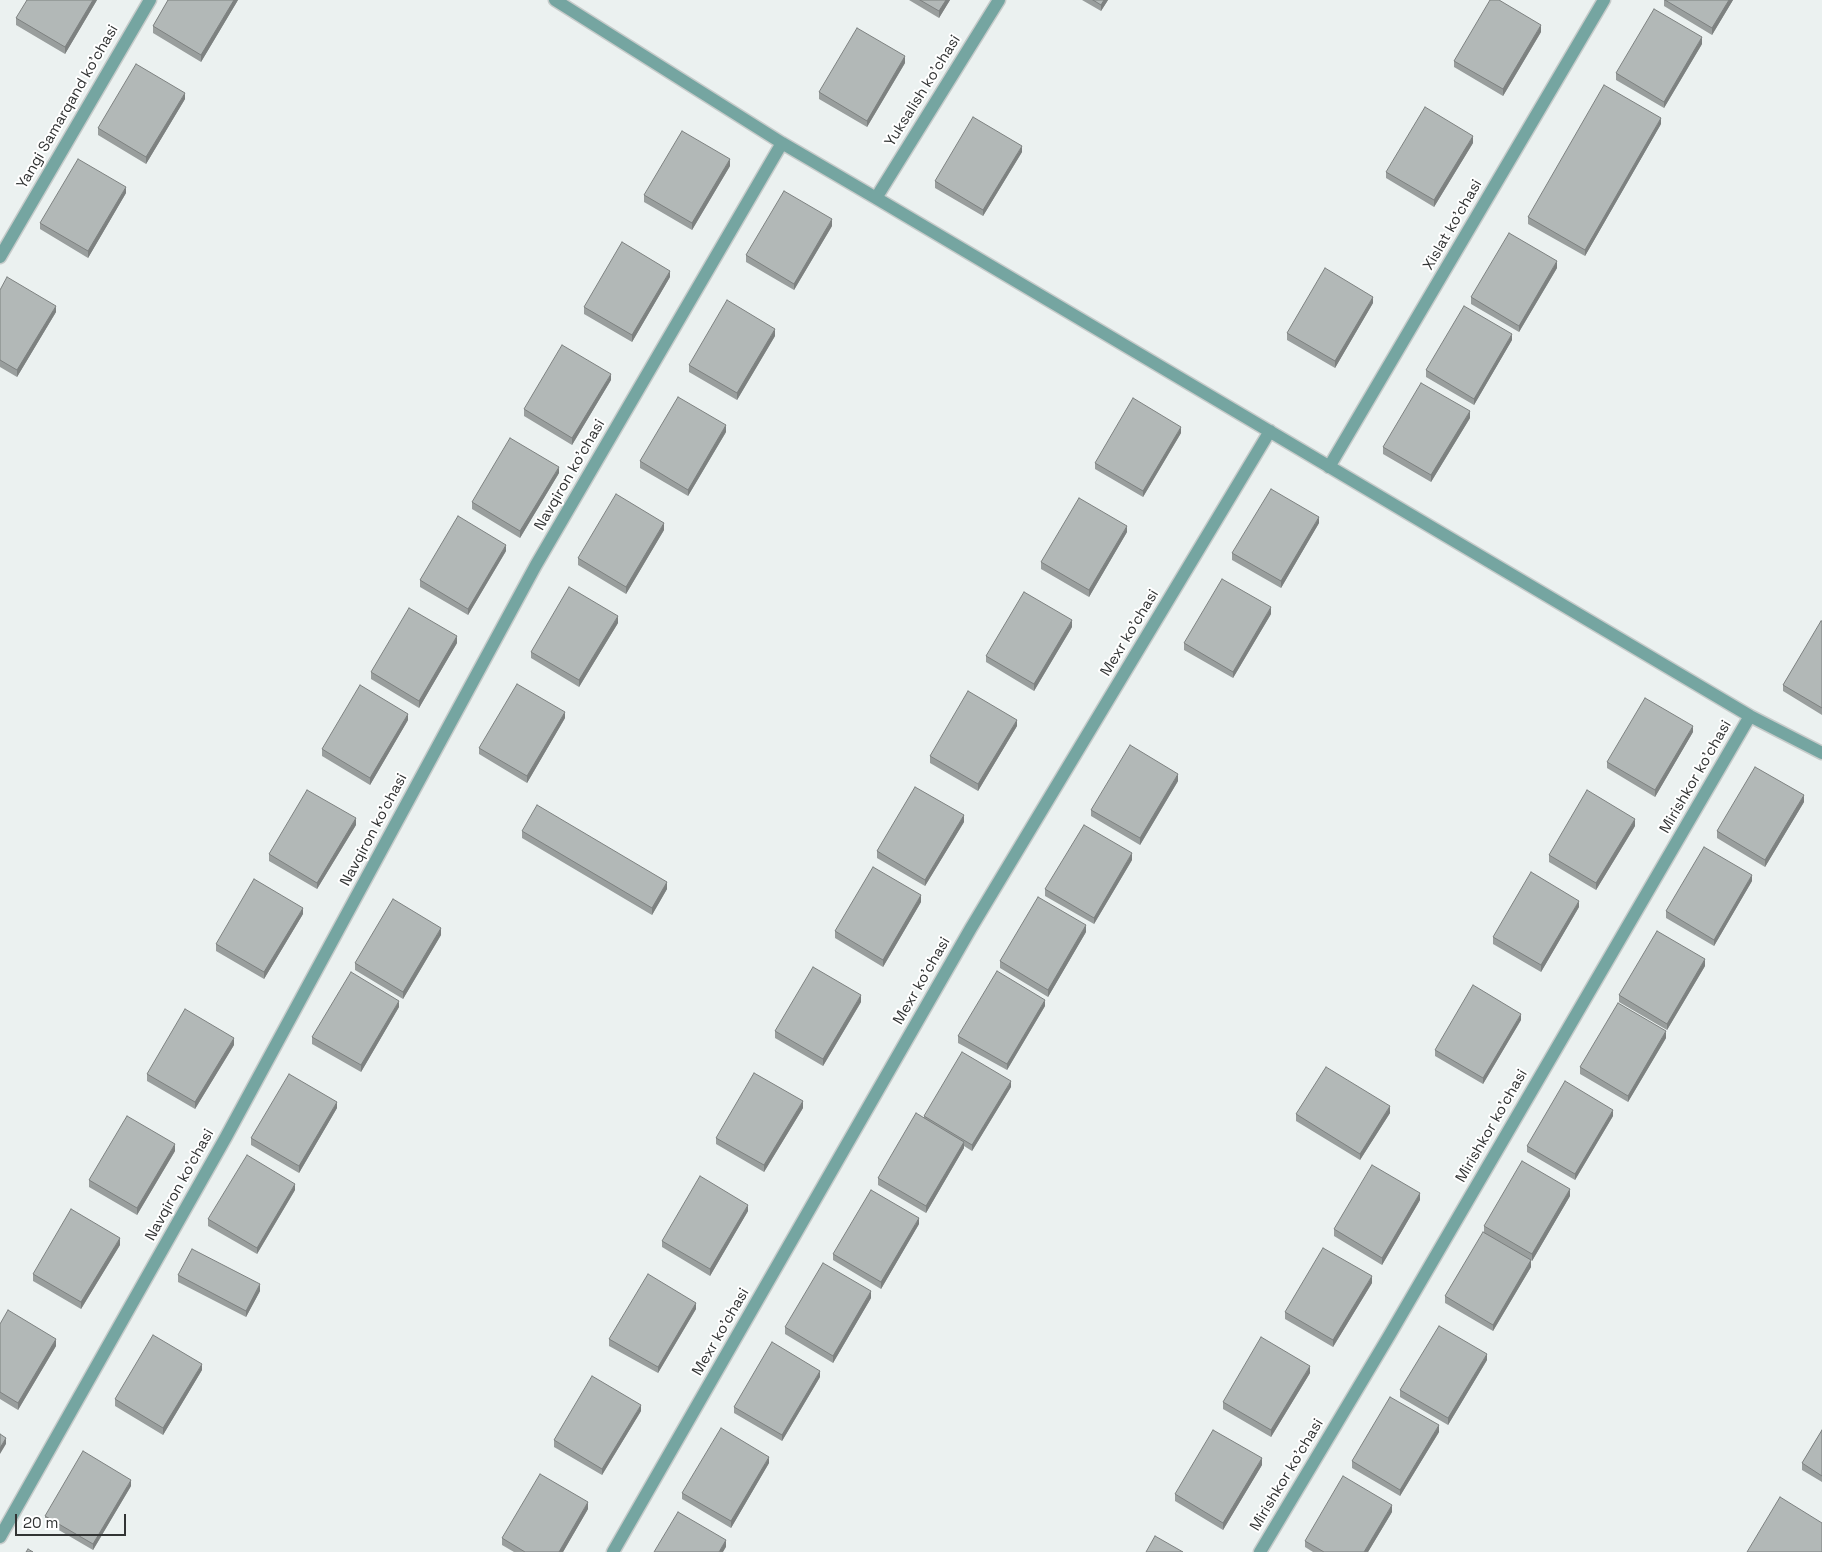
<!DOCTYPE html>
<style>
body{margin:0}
#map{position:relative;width:1822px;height:1552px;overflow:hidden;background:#ebf1f0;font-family:"Space Grotesk",sans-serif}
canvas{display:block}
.scale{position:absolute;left:15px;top:1514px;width:111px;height:22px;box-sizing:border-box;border:2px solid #323434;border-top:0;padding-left:6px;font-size:15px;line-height:18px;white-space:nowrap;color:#323434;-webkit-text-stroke:4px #fff;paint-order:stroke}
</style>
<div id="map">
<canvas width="1822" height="1552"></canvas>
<div class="scale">20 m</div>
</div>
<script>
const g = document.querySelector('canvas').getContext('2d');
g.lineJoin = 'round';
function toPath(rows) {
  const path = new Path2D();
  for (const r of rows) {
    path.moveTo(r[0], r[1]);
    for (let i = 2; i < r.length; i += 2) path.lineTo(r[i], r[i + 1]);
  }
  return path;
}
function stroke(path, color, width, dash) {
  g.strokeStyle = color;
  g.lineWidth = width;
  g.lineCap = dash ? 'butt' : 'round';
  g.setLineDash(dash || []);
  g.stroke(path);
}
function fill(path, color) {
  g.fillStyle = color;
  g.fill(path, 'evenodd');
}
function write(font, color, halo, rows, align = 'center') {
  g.font = font + ' "Space Grotesk",sans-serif';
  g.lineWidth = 4;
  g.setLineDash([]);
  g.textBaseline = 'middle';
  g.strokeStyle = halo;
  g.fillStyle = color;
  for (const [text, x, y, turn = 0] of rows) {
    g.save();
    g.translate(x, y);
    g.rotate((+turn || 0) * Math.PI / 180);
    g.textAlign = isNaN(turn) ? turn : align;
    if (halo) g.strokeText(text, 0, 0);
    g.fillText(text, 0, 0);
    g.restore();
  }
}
const minor = toPath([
 [555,0,782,143,876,198,1750,716,1822,753],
 [876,198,999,0],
 [0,257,150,0],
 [1329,467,1604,0],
 [0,1537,226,1137,536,565,782,143],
 [613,1552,971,928,1270,431],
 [1260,1552,1389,1336,1750,716]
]);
stroke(minor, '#c6cbca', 15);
stroke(minor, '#75a5a1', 12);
fill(toPath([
 [97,0,65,54,16,25,16,18],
 [168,0,238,0,201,62,153,33,153,26],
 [909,0,950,0,939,18],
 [1082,0,1108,0,1101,11],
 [1664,0,1733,0,1712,35,1664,6],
 [1541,32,1503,96,1454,67,1454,61],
 [1702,44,1664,108,1616,80,1616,73],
 [905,63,867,127,819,99,819,92],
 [185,99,146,164,98,135,98,128],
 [1661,124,1585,256,1528,224,1528,217],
 [1473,143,1434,207,1386,178,1386,172],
 [1022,152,983,216,935,188,935,181],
 [730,166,692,230,644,202,644,195],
 [126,193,88,258,40,229,40,223],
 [832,226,794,290,746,262,746,255],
 [1557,268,1519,332,1471,304,1471,297],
 [670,277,632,342,584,314,584,307],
 [0,290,56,312,17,377,0,367],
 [1373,303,1335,368,1287,340,1287,333],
 [775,336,737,400,689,372,689,365],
 [1512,340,1474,405,1426,377,1426,370],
 [611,380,572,445,524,416,524,409],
 [1470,418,1431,482,1383,454,1383,447],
 [726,432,688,496,640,468,640,461],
 [1181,433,1143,497,1095,469,1095,463],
 [559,473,520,538,472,509,472,502],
 [1319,523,1281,588,1232,560,1232,553],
 [664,530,626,594,578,565,578,558],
 [1127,532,1089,597,1041,569,1041,562],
 [506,551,468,615,420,587,420,580],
 [1271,614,1233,678,1184,650,1184,643],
 [1822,621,1822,715,1783,691,1783,685],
 [618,623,579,687,531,658,531,652],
 [1072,627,1034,691,986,662,986,656],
 [457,643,419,708,371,679,371,672],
 [565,718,527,783,479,754,479,748],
 [408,720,370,785,322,756,322,749],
 [1017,726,978,791,930,763,930,756],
 [1693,732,1655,797,1607,768,1607,762],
 [1178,781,1140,845,1091,816,1091,810],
 [1804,802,1765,867,1717,838,1717,831],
 [964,822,925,886,877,858,877,851],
 [356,825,317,889,269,861,269,854],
 [1635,826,1596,890,1549,862,1549,855],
 [522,831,667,889,652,915,522,838],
 [1132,860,1094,924,1045,896,1045,889],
 [1752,881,1714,946,1666,918,1666,911],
 [921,902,883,967,835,938,835,931],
 [1579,907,1541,972,1493,944,1493,937],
 [303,914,264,979,216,951,216,944],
 [1086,932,1048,997,1000,968,1000,961],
 [441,935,403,999,355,970,355,963],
 [1705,966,1667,1030,1619,1002,1619,995],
 [861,1002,823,1066,775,1038,775,1031],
 [1045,1006,1007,1070,958,1043,958,1036],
 [399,1007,361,1072,312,1044,312,1037],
 [1521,1020,1483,1084,1435,1056,1435,1050],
 [1666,1038,1628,1102,1580,1074,1580,1067],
 [234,1045,195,1109,147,1081,147,1074],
 [1011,1087,972,1151,964,1146,964,1148,926,1213,878,1185,878,1178,924,1118,924,1116],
 [337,1108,299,1173,251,1145,251,1138],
 [803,1108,764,1172,716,1144,716,1138],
 [1390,1113,1360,1160,1296,1121,1296,1114],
 [1613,1116,1575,1180,1527,1152,1527,1146],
 [175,1151,137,1215,89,1187,89,1180],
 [295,1190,257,1254,208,1226,208,1219],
 [1570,1196,1532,1261,1531,1260,1531,1267,1493,1331,1445,1303,1445,1296,1484,1232,1484,1226],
 [1420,1200,1382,1265,1334,1236,1334,1229],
 [748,1211,710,1276,662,1247,662,1241],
 [919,1224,881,1289,833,1260,833,1254],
 [120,1245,81,1309,33,1281,33,1274],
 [178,1275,260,1291,246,1317,178,1282],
 [1372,1283,1333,1347,1285,1319,1285,1312],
 [871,1298,833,1363,785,1334,785,1327],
 [696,1309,658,1373,609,1346,609,1339],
 [0,1324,56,1346,18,1410,0,1399],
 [1487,1360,1448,1425,1400,1397,1400,1390],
 [202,1370,163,1435,115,1406,115,1399],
 [1310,1373,1271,1437,1223,1409,1223,1402],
 [820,1377,782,1441,734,1413,734,1407],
 [641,1411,602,1475,554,1447,554,1440],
 [1822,1430,1822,1482,1802,1470,1802,1463],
 [1439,1432,1400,1496,1352,1468,1352,1461],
 [769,1463,731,1528,682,1499,682,1493],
 [1262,1465,1223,1530,1175,1501,1175,1494],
 [131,1486,93,1550,45,1522,45,1516],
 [588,1509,563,1552,514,1552,502,1545,502,1538],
 [1392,1512,1368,1552,1313,1552,1305,1547,1305,1541]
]), '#999e9d');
fill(toPath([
 [93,0,97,0,65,54,65,47],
 [234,0,238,0,201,62,201,55],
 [946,0,950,0,939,18,939,11],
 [1104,0,1108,0,1101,11,1101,5],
 [1729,0,1733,0,1712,35,1712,28],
 [1541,25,1541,32,1503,96,1503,89],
 [1702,37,1702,44,1664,108,1664,102],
 [905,56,905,63,867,127,867,121],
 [185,93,185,99,146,164,146,157],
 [1661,118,1661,124,1585,256,1585,250],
 [1473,136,1473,143,1434,207,1434,200],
 [1022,146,1022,152,983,216,983,210],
 [730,159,730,166,692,230,692,223],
 [126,187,126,193,88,258,88,251],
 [832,219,832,226,794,290,794,284],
 [1557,261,1557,268,1519,332,1519,326],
 [670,271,670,277,632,342,632,335],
 [1373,297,1373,303,1335,368,1335,361],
 [56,306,56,312,17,377,17,370],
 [775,329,775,336,737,400,737,393],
 [1512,334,1512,340,1474,405,1474,399],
 [611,374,611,380,572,445,572,438],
 [1470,411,1470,418,1431,482,1431,475],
 [726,425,726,432,688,496,688,490],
 [1181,427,1181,433,1143,497,1143,491],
 [559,467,559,473,520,538,520,531],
 [1319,517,1319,523,1281,588,1281,581],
 [664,523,664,530,626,594,626,587],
 [1127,526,1127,532,1089,597,1089,590],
 [506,545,506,551,468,615,468,609],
 [1271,607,1271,614,1233,678,1233,672],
 [618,616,618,623,579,687,579,680],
 [1072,620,1072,627,1034,691,1034,684],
 [457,636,457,643,419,708,419,701],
 [565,712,565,718,527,783,527,776],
 [408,714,408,720,370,785,370,778],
 [1017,720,1017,726,978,791,978,784],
 [1693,726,1693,732,1655,797,1655,790],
 [1178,774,1178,781,1140,845,1140,838],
 [1804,795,1804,802,1765,867,1765,860],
 [964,815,964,822,925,886,925,880],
 [356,818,356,825,317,889,317,883],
 [1635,819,1635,826,1596,890,1596,883],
 [1132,853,1132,860,1094,924,1094,918],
 [1752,875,1752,881,1714,946,1714,940],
 [667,882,667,889,652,915,652,908],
 [921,895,921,902,883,967,883,960],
 [1579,901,1579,907,1541,972,1541,965],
 [303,908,303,914,264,979,264,972],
 [1086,925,1086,932,1048,997,1048,990],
 [441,928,441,935,403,999,403,992],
 [1705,959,1705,966,1667,1030,1667,1024],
 [861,995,861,1002,823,1066,823,1059],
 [1045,1000,1045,1006,1007,1070,1007,1064],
 [399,1001,399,1007,361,1072,361,1065],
 [1521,1014,1521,1020,1483,1084,1483,1078],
 [1666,1031,1666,1038,1628,1102,1628,1096],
 [234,1038,234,1045,195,1109,195,1102],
 [1011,1081,1011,1087,972,1151,972,1145],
 [803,1101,803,1108,764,1172,764,1165],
 [337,1102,337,1108,299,1173,299,1166],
 [1390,1106,1390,1113,1360,1160,1360,1154],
 [1613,1110,1613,1116,1575,1180,1575,1174],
 [964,1142,964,1148,926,1213,926,1206],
 [175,1144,175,1151,137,1215,137,1208],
 [295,1184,295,1190,257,1254,257,1248],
 [1570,1189,1570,1196,1532,1261,1532,1254],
 [1420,1193,1420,1200,1382,1265,1382,1258],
 [748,1205,748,1211,710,1276,710,1269],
 [919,1218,919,1224,881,1289,881,1282],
 [120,1238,120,1245,81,1309,81,1302],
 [1531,1260,1531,1267,1493,1331,1493,1325],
 [1372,1276,1372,1283,1333,1347,1333,1340],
 [260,1284,260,1291,246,1317,246,1311],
 [871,1291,871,1298,833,1363,833,1356],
 [696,1303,696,1309,658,1373,658,1367],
 [56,1339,56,1346,18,1410,18,1403],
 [1487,1354,1487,1360,1448,1425,1448,1418],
 [202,1364,202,1370,163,1435,163,1428],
 [1310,1366,1310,1373,1271,1437,1271,1430],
 [820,1371,820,1377,782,1441,782,1435],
 [641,1405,641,1411,602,1475,602,1469],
 [1439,1425,1439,1432,1400,1496,1400,1490],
 [6,1438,6,1444,0,1454,0,1448],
 [769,1457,769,1463,731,1528,731,1521],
 [1262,1458,1262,1465,1223,1530,1223,1523],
 [131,1480,131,1486,93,1550,93,1544],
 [588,1502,588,1509,563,1552,559,1552],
 [1392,1505,1392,1512,1368,1552,1364,1552],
 [726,1540,726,1547,723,1552,719,1552]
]), '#7d8180');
const building = toPath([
 [27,0,93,0,65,47,16,18,27,0],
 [168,0,234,0,201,55,153,26,168,0],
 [920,0,946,0,939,11,920,0],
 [1093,0,1104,0,1101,5,1093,0],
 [1490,0,1499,0,1541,25,1503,89,1454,61,1490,0],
 [1665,0,1729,0,1712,28,1665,0],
 [1654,9,1702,37,1664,102,1616,73,1654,9],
 [857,28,905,56,867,121,819,92,857,28],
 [136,64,185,93,146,157,98,128,136,64],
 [1604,85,1661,118,1585,250,1528,217,1604,85],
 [1425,107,1473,136,1434,200,1386,172,1425,107],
 [973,117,1022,146,983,210,935,181,973,117],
 [682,131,730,159,692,223,644,195,682,131],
 [78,159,126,187,88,251,40,223,78,159],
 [784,191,832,219,794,284,746,255,784,191],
 [1509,233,1557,261,1519,326,1471,297,1509,233],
 [622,242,670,271,632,335,584,307,622,242],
 [1325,268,1373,297,1335,361,1287,333,1325,268],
 [7,277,56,306,17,370,0,360,0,290,7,277],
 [727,300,775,329,737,393,689,365,727,300],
 [1464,306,1512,334,1474,399,1426,370,1464,306],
 [562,345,611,374,572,438,524,409,562,345],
 [1421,383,1470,411,1431,475,1383,447,1421,383],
 [678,397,726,425,688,490,640,461,678,397],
 [1133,398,1181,427,1143,491,1095,463,1133,398],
 [510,438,559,467,520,531,472,502,510,438],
 [1271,489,1319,517,1281,581,1232,553,1271,489],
 [616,494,664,523,626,587,578,558,616,494],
 [1079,498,1127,526,1089,590,1041,562,1079,498],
 [458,516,506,545,468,609,420,580,458,516],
 [1222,579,1271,607,1233,672,1184,643,1222,579],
 [569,587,618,616,579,680,531,652,569,587],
 [1024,592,1072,620,1034,684,986,656,1024,592],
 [409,608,457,636,419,701,371,672,409,608],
 [1821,621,1822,621,1822,708,1783,685,1821,621],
 [517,684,565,712,527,776,479,748,517,684],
 [360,685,408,714,370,778,322,749,360,685],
 [968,691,1017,720,978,784,930,756,968,691],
 [1645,698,1693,726,1655,790,1607,762,1645,698],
 [1130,745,1178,774,1140,838,1091,810,1130,745],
 [1755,767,1804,795,1765,860,1717,831,1755,767],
 [915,787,964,815,925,880,877,851,915,787],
 [307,790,356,818,317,883,269,854,307,790],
 [1587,790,1635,819,1596,883,1549,855,1587,790],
 [537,805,667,882,652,908,522,831,537,805],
 [1084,825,1132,853,1094,918,1045,889,1084,825],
 [1704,847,1752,875,1714,940,1666,911,1704,847],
 [873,867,921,895,883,960,835,931,873,867],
 [1531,872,1579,901,1541,965,1493,937,1531,872],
 [254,879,303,908,264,972,216,944,254,879],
 [1038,897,1086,925,1048,990,1000,961,1038,897],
 [393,899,441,928,403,992,355,963,393,899],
 [1657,931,1705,959,1667,1024,1619,995,1657,931],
 [813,967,861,995,823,1059,775,1031,813,967],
 [997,971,1045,1000,1007,1064,958,1036,997,971],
 [351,972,399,1001,361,1065,312,1037,351,972],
 [1473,985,1521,1014,1483,1078,1435,1050,1473,985],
 [1618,1003,1666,1031,1628,1096,1580,1067,1618,1003],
 [185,1009,234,1038,195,1102,147,1074,185,1009],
 [962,1052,1011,1081,972,1145,924,1116,962,1052],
 [1326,1067,1390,1106,1360,1154,1296,1114,1326,1067],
 [754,1073,803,1101,764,1165,716,1138,754,1073],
 [289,1074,337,1102,299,1166,251,1138,289,1074],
 [1565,1081,1613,1110,1575,1174,1527,1146,1565,1081],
 [916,1113,964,1142,926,1206,878,1178,916,1113],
 [127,1116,175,1144,137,1208,89,1180,127,1116],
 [247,1155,295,1184,257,1248,208,1219,247,1155],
 [1522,1161,1570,1189,1532,1254,1484,1226,1522,1161],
 [1372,1165,1420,1193,1382,1258,1334,1229,1372,1165],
 [700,1176,748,1205,710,1269,662,1241,700,1176],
 [871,1190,919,1218,881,1282,833,1254,871,1190],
 [71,1209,120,1238,81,1302,33,1274,71,1209],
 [1483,1232,1531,1260,1493,1325,1445,1296,1483,1232],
 [1323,1248,1372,1276,1333,1340,1285,1312,1323,1248],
 [192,1249,260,1284,246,1311,178,1275,192,1249],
 [823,1263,871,1291,833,1356,785,1327,823,1263],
 [648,1274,696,1303,658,1367,609,1339,648,1274],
 [8,1310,56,1339,18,1403,0,1392,0,1324,8,1310],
 [1439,1326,1487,1354,1448,1418,1400,1390,1439,1326],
 [153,1335,202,1364,163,1428,115,1399,153,1335],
 [1261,1337,1310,1366,1271,1430,1223,1402,1261,1337],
 [772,1342,820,1371,782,1435,734,1407,772,1342],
 [592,1376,641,1405,602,1469,554,1440,592,1376],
 [1390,1397,1439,1425,1400,1490,1352,1461,1390,1397],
 [721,1428,769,1457,731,1521,682,1493,721,1428],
 [1213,1430,1262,1458,1223,1523,1175,1494,1213,1430],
 [1822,1430,1822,1476,1802,1463,1822,1430],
 [0,1434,6,1438,0,1448,0,1434],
 [83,1451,131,1480,93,1544,45,1516,83,1451],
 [540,1474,588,1502,559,1552,525,1552,502,1538,540,1474],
 [1343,1476,1392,1505,1364,1552,1324,1552,1305,1541,1343,1476],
 [1780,1497,1822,1523,1822,1552,1747,1552,1780,1497],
 [678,1512,726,1540,719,1552,654,1552,678,1512],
 [1155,1536,1183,1552,1146,1552,1155,1536],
 [28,1549,33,1552,26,1552,28,1549]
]);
fill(building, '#b2b8b7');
stroke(building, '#7d8180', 1);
write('15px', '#323434', '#fff', [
 ["Yuksalish ko'chasi",923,91,-58],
 ["Yangi Samarqand ko'chasi",68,107,-60],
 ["Xislat ko'chasi",1453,225,-60],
 ["Navqiron ko'chasi",570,475,-60],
 ["Mexr ko'chasi",1130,633,-59],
 ["Mirishkor ko'chasi",1696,777,-60],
 ["Navqiron ko'chasi",374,830,-62],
 ["Mexr ko'chasi",922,981,-60],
 ["Mirishkor ko'chasi",1492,1126,-60],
 ["Navqiron ko'chasi",180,1185,-61],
 ["Mexr ko'chasi",721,1332,-60],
 ["Mirishkor ko'chasi",1287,1475,-59]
]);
</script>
